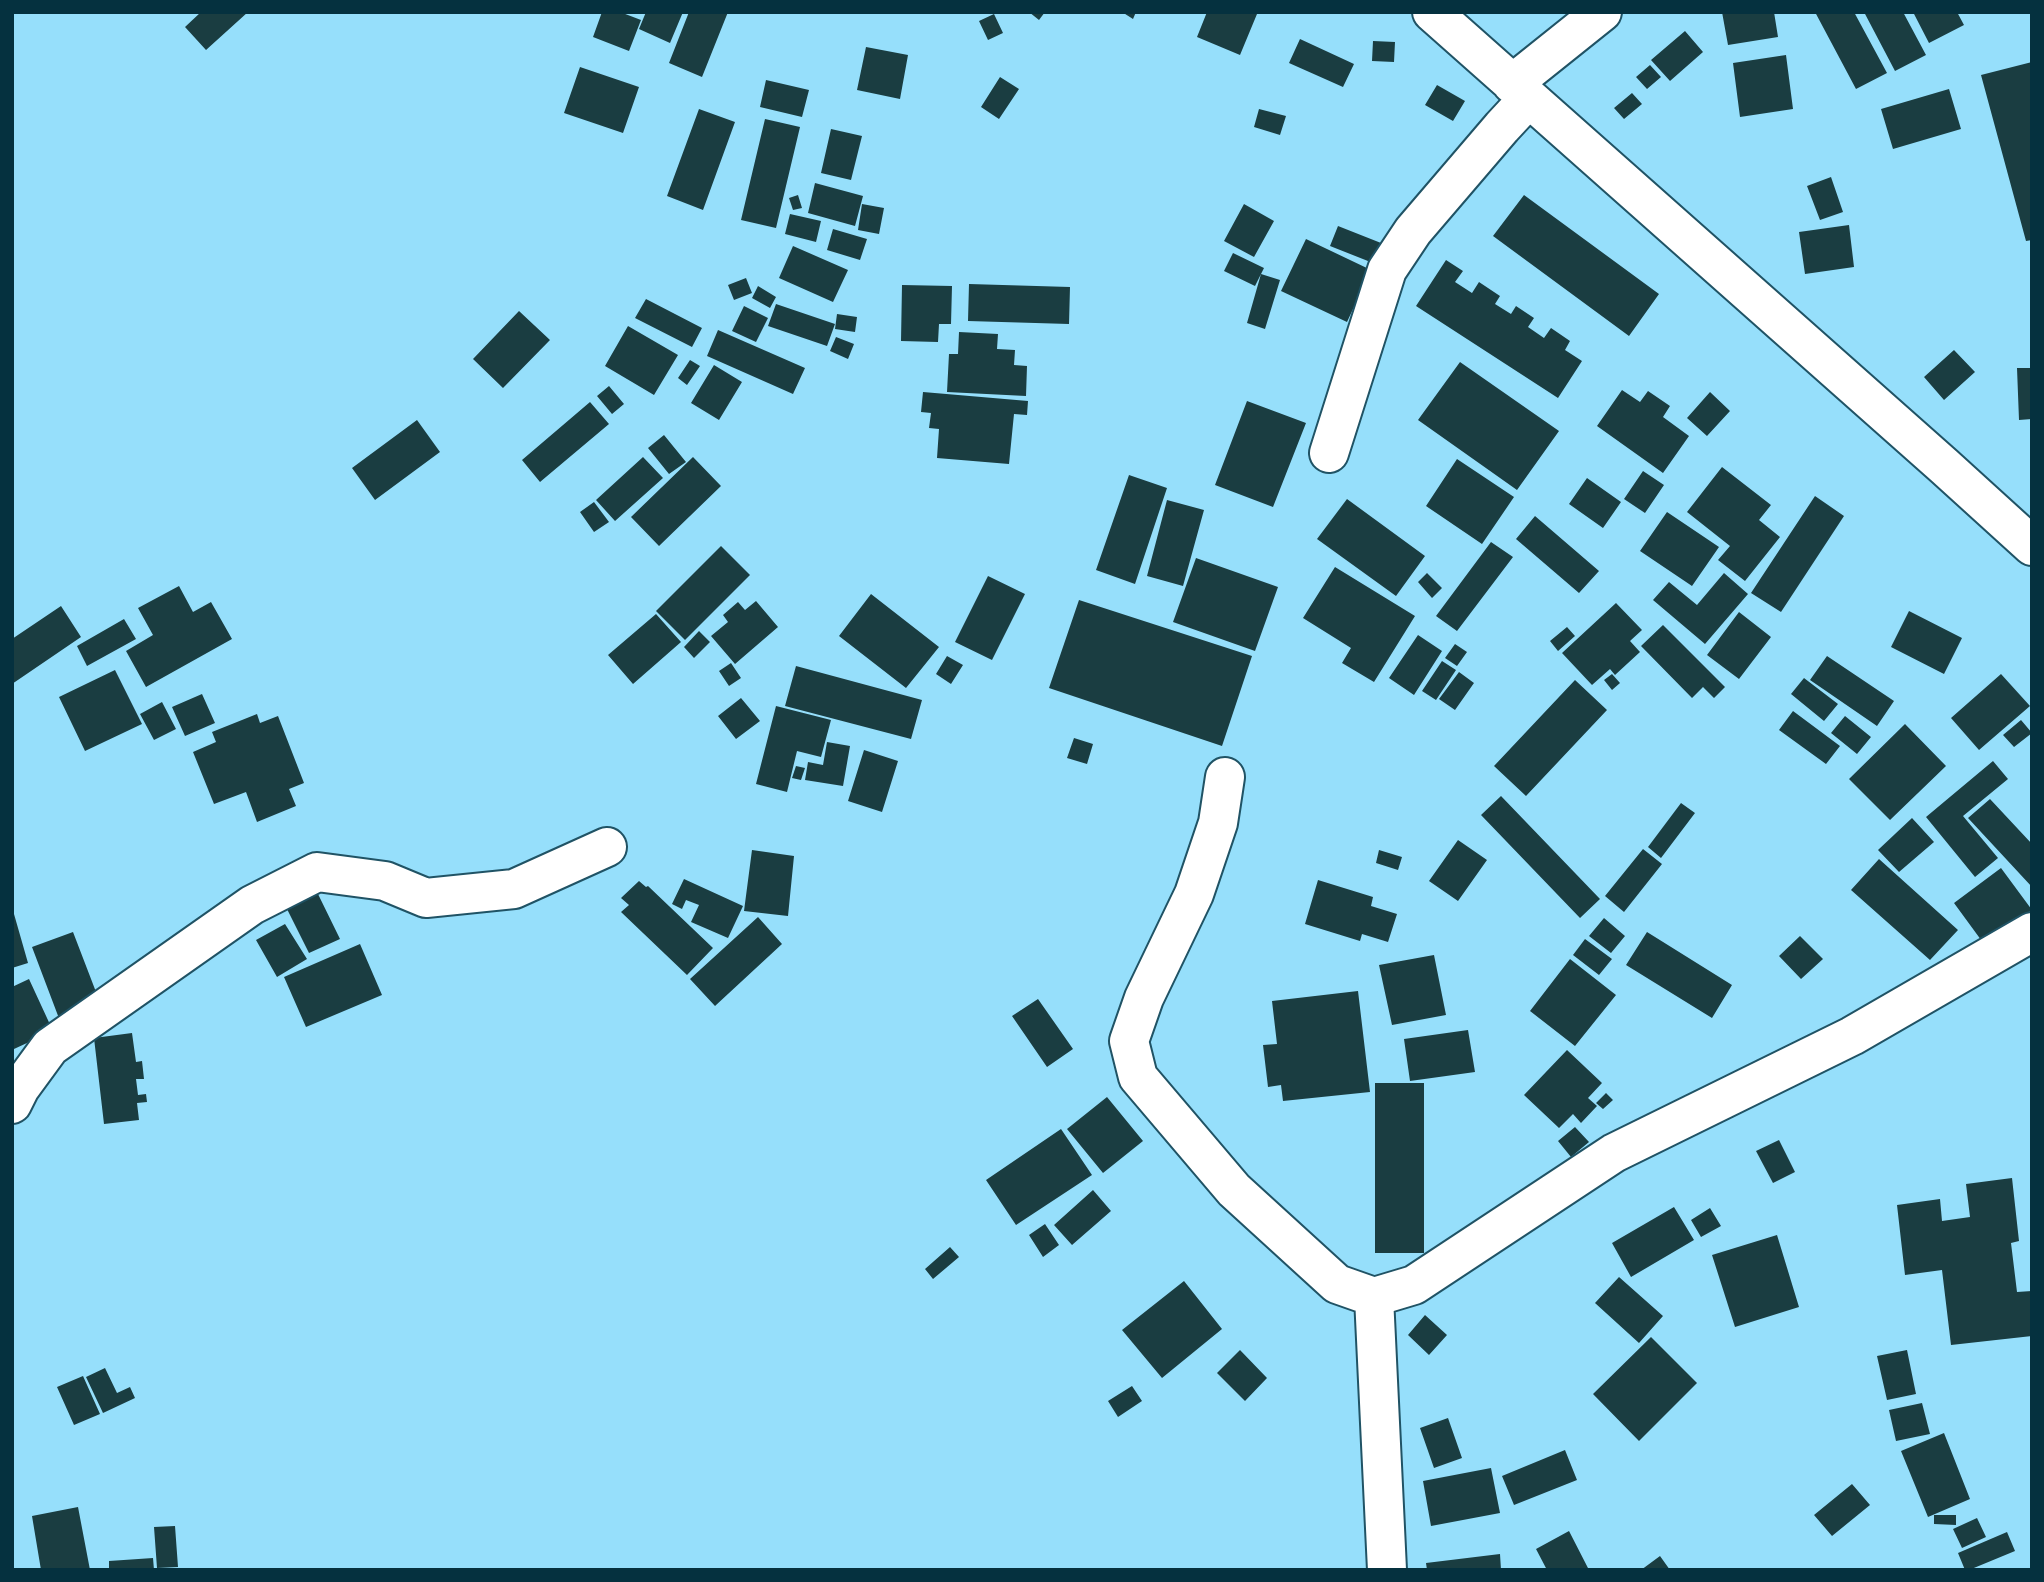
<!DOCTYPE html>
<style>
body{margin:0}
#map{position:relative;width:2044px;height:1582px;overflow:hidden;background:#96dffb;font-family:"Archivo Narrow",sans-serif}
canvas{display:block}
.frame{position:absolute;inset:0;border:14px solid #05313f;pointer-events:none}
</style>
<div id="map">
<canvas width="2044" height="1582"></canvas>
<div class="frame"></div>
</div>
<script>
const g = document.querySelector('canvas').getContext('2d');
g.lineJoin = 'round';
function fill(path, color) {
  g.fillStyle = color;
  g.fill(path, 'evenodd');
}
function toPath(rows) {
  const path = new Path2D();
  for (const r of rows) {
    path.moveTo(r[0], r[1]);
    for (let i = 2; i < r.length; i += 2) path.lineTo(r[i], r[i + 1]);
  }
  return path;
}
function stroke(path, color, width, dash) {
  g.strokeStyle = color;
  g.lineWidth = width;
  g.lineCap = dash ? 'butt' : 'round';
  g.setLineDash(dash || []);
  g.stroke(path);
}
fill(toPath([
 [201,12,248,12,206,50,185,27],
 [602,12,620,12,641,20,629,51,593,37],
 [646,12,683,12,670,43,639,29],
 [689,12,728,12,702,77,669,63],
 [1029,12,1045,12,1039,20],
 [1122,12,1136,12,1133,19],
 [1207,12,1253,12,1257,14,1240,55,1197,37],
 [1722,12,1774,12,1778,37,1728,45],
 [1815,12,1854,12,1887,73,1856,89],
 [1864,12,1903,12,1926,55,1895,71],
 [1913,12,1957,12,1964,25,1929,43],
 [994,14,1003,33,988,40,979,21],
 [1685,31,1703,52,1670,81,1651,60],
 [1300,39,1354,64,1343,87,1289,63],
 [1373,41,1395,42,1394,62,1372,61],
 [866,47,908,55,900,99,857,90],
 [1786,55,1793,109,1740,117,1733,63],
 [2032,62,2032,240,2026,241,1981,75],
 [1650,65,1661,77,1647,89,1636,77],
 [580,67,639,87,623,133,564,113],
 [1000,77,1019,89,999,119,981,107],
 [766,80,809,90,802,117,760,107],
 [1437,85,1465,101,1453,121,1425,105],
 [1949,89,1961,129,1893,149,1881,109],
 [1632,93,1642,104,1624,119,1614,108],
 [699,109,735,122,703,210,667,196],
 [1259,109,1286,116,1280,135,1254,127],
 [765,119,800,127,776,228,741,220],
 [831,129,862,136,851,180,821,173],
 [1831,177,1843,212,1820,220,1807,186],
 [815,183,863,196,855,226,808,213],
 [798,195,802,208,793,210,789,198],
 [1524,195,1659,294,1629,336,1493,236],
 [862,204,884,208,879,234,858,230],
 [1244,204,1274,221,1254,257,1224,241],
 [790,214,821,221,816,242,785,234],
 [1849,225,1854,267,1805,274,1799,232],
 [1338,226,1381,243,1373,263,1330,246],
 [833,229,867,239,860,260,827,250],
 [1306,239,1371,270,1347,322,1281,291],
 [793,246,848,270,833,302,779,278],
 [1233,253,1264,268,1255,286,1224,271],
 [1446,260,1463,271,1455,282,1472,293,1479,282,1500,296,1495,304,1511,314,1516,306,1534,318,1528,327,1544,338,1551,328,1570,341,1565,350,1582,361,1558,398,1416,306],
 [1261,274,1280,280,1265,329,1247,323],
 [746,278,752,293,734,300,728,285],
 [969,284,1070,287,1069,324,968,321],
 [902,285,952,286,951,324,939,324,938,342,901,341],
 [758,286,776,297,770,308,752,298],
 [646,299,702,328,692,347,635,318],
 [776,304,835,324,827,346,768,326],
 [744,306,768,318,756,342,732,331],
 [519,311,550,340,503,388,473,359],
 [837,314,857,317,855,332,835,329],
 [628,326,678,355,654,395,605,366],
 [718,330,805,368,793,394,707,356],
 [959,332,998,334,997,349,1015,350,1014,365,1027,366,1026,396,947,392,949,354,958,354],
 [836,337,854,344,848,359,830,351],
 [1954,350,1975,372,1944,400,1924,377],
 [690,360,700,366,687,385,678,378],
 [1460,362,1559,431,1517,490,1418,420],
 [714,365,742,382,719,420,691,403],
 [2017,368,2032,368,2032,419,2019,420],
 [609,386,624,404,612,414,597,396],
 [1622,390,1640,402,1648,391,1670,406,1663,417,1689,436,1663,473,1597,426],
 [923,392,1028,401,1027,415,1014,414,1009,464,937,458,939,429,929,428,931,413,921,412],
 [1710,392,1730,411,1707,436,1687,418],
 [1247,401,1306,423,1273,507,1215,485],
 [590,402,609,424,540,482,522,460],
 [417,420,440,452,375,500,352,468],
 [664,435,686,462,669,474,648,448],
 [643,457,663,478,615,521,596,500],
 [693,457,721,486,659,546,631,517],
 [1457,459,1514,497,1482,544,1426,506],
 [1722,467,1771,505,1759,520,1780,537,1745,581,1718,560,1730,546,1687,512],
 [1643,471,1664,485,1645,513,1624,499],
 [1129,475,1167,488,1135,584,1096,570],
 [1587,478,1621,502,1603,528,1569,504],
 [1815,496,1844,516,1781,612,1751,593],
 [1347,499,1425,556,1396,596,1317,539],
 [1167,500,1204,510,1183,586,1147,576],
 [594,502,609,522,594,532,580,512],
 [1667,512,1719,547,1692,586,1640,551],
 [1535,516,1599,571,1579,593,1516,539],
 [1491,542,1513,557,1457,631,1436,616],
 [721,546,750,575,685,640,656,611],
 [1196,558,1278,587,1255,651,1173,622],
 [1335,567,1415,616,1374,682,1342,663,1351,648,1303,618],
 [1427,573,1442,588,1432,598,1418,582],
 [1724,573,1748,594,1705,644,1653,600,1669,582,1697,605],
 [988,576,1025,594,992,660,955,642],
 [179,586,193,612,211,602,232,639,146,687,126,651,153,635,138,608],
 [871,594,939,647,906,688,839,636],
 [1079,600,1252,656,1222,746,1049,688],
 [756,601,778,627,735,664,711,636,728,622,723,615,738,602,745,610],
 [1616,603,1642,630,1630,641,1640,652,1615,675,1610,669,1592,685,1562,653],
 [61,606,81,637,12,684,12,639],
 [1909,611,1962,638,1944,674,1891,647],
 [1739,612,1771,637,1739,679,1707,655],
 [656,614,681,642,633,684,608,655],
 [124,619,136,639,87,666,77,646],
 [1663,625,1725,687,1714,698,1703,687,1692,698,1641,646],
 [1567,627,1575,636,1558,651,1550,641],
 [699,631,710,642,694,658,684,647],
 [1418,635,1442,651,1414,695,1389,678],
 [1455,644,1467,652,1457,666,1445,658],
 [947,656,963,665,951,684,936,674],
 [1827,656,1894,701,1877,726,1810,680],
 [1442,661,1456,670,1436,700,1422,691],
 [731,663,741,678,729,686,719,671],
 [796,666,922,700,911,739,785,706],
 [115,670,142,724,85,751,59,697],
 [1459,672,1474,683,1455,710,1439,699],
 [1612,674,1620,683,1612,690,1604,680],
 [2001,674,2030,706,1979,750,1951,718],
 [1804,678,1838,704,1824,721,1791,694],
 [1575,680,1607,710,1526,796,1494,766],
 [202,694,215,723,185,736,172,707],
 [741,698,760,721,736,739,718,716],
 [162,702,176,729,154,740,140,714],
 [776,706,831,720,821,757,797,751,787,792,756,784],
 [1793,711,1840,746,1826,764,1779,730],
 [257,714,260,723,278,716,304,783,289,789,296,806,257,822,246,792,214,804,193,752,216,742,212,732],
 [1845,716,1871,737,1857,754,1831,733],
 [2021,720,2032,733,2014,747,2003,735],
 [1905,724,1946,766,1890,820,1849,779],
 [1074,738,1093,744,1087,764,1067,758],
 [827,742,850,746,843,786,805,780,808,762,823,765],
 [864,750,898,761,882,812,848,801],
 [1993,761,2008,779,1963,816,1998,858,1975,877,1926,817],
 [796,766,805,768,801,780,792,778],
 [1501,796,1600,899,1580,918,1481,815],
 [1990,799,2032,844,2032,887,1968,818],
 [1681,803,1695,813,1661,858,1648,847],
 [1912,818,1934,842,1899,872,1878,850],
 [1458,840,1487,860,1458,901,1429,881],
 [1643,849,1662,864,1624,912,1605,896],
 [752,850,794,856,788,916,744,911],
 [1379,850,1402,857,1398,870,1376,863],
 [1879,859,1958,930,1930,960,1851,890],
 [2001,868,2032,910,1984,944,1954,903],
 [684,879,743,906,728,938,691,922,699,905,686,900,682,909,672,904],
 [1318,880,1373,897,1371,906,1397,914,1388,942,1362,934,1360,941,1305,924],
 [639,881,646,887,648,886,713,948,687,975,621,912,629,905,621,898],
 [317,892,340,939,309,953,286,907],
 [12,907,28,963,12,968],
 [758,917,782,944,715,1006,690,979],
 [1604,918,1625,936,1611,953,1589,936],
 [285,924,307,959,277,977,256,940],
 [73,932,101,1005,60,1021,32,947],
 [1647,932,1732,985,1712,1018,1626,965],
 [1800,936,1823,959,1801,979,1779,956],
 [1585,939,1612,959,1599,975,1573,955],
 [360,944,382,995,306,1027,284,977],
 [1434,955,1446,1015,1392,1025,1379,965],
 [1570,959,1616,995,1575,1046,1530,1011],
 [29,979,53,1031,14,1049,12,987],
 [1358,991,1370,1092,1283,1101,1281,1085,1268,1087,1263,1045,1277,1044,1272,1001],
 [1038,999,1073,1049,1047,1067,1012,1016],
 [1468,1030,1475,1072,1410,1081,1404,1039],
 [132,1033,136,1062,142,1061,144,1079,136,1079,138,1095,146,1094,147,1102,137,1103,139,1120,104,1124,94,1038],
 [1567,1050,1602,1083,1588,1098,1597,1106,1581,1123,1573,1114,1559,1128,1524,1095],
 [1375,1083,1424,1083,1424,1253,1375,1253],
 [1606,1093,1613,1100,1603,1109,1596,1103],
 [1107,1097,1143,1141,1103,1173,1067,1129],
 [1575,1127,1589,1142,1571,1157,1558,1141],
 [1061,1129,1092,1175,1016,1225,986,1180],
 [1779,1140,1795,1172,1773,1183,1756,1151],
 [2012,1178,2019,1241,2011,1243,2017,1292,2032,1291,2032,1336,1951,1345,1942,1270,1905,1275,1897,1205,1940,1199,1942,1221,1970,1217,1966,1184],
 [1093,1190,1111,1211,1072,1245,1054,1225],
 [1674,1207,1694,1240,1631,1277,1612,1243],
 [1710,1208,1721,1226,1701,1237,1691,1220],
 [1045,1224,1059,1245,1043,1257,1029,1235],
 [1777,1235,1799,1307,1735,1327,1712,1255],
 [950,1247,959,1257,933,1279,925,1269],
 [1619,1277,1663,1316,1639,1343,1595,1303],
 [1184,1281,1222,1329,1162,1378,1122,1330],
 [1425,1315,1447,1335,1429,1355,1408,1335],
 [1651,1337,1697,1383,1639,1441,1593,1394],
 [1240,1350,1267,1378,1245,1401,1217,1373],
 [1907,1350,1916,1394,1887,1400,1877,1356],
 [105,1368,117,1393,130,1387,135,1398,103,1413,86,1377],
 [83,1376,100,1414,74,1425,57,1387],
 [1132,1386,1142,1401,1118,1417,1108,1401],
 [1922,1403,1930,1434,1896,1441,1889,1410],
 [1448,1418,1462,1458,1434,1468,1420,1428],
 [1944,1433,1970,1499,1928,1517,1901,1451],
 [1565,1450,1577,1480,1514,1505,1502,1476],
 [1491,1468,1500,1513,1431,1526,1423,1481],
 [1852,1484,1870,1505,1832,1536,1814,1515],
 [78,1507,90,1570,41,1570,32,1516],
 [1934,1515,1956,1515,1956,1525,1934,1524],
 [1977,1518,1986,1537,1962,1548,1953,1529],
 [175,1526,178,1567,157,1568,154,1527],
 [1569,1531,1589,1570,1547,1570,1536,1549],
 [2007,1532,2015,1551,1969,1570,1965,1570,1958,1553],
 [1500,1554,1501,1570,1427,1570,1426,1563],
 [1660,1556,1670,1570,1641,1570],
 [153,1558,154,1570,109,1570,109,1561]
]), '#1a3d41');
const minor = toPath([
 [1432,12,1944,466,2032,546],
 [1512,84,1602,12],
 [1329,453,1387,270,1413,231,1502,127,1528,99],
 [1225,777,1218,823,1194,894,1144,998,1129,1041,1138,1077,1234,1190,1337,1284,1374,1297,1414,1285,1614,1153,1852,1036,2032,932],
 [12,1104,20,1088,50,1047,252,905,317,872,385,881,426,898,514,889,607,847],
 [1374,1297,1387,1570]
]);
stroke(minor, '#205365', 42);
stroke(minor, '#fff', 38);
</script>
